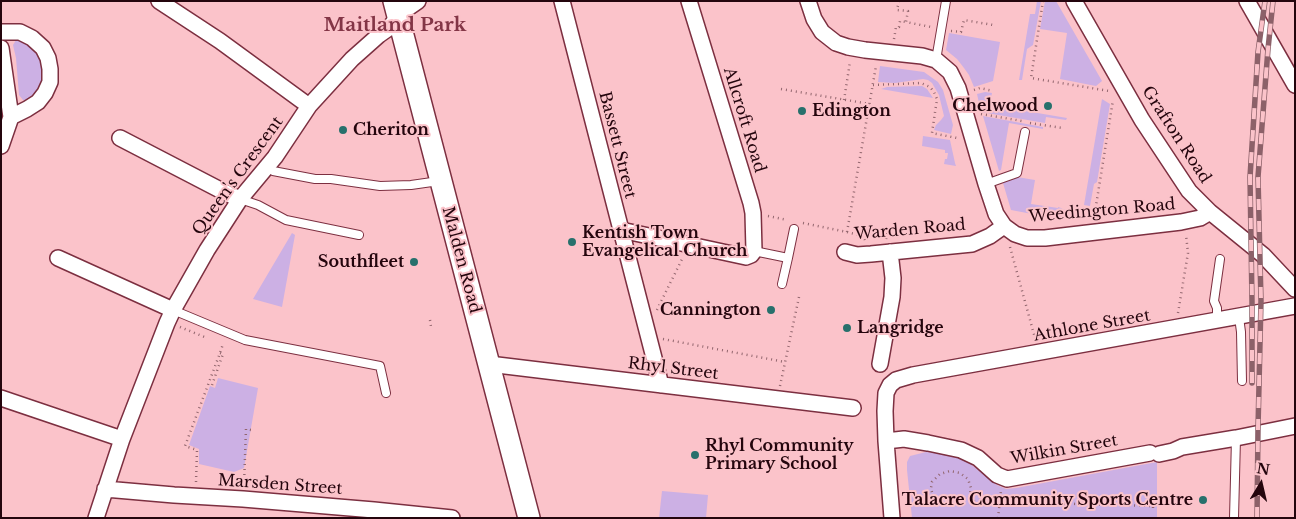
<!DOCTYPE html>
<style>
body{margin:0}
#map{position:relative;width:1296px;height:519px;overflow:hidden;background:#fbc3ca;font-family:"Libre Baskerville",serif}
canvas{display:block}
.frame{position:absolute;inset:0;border:2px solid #24050d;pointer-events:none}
.north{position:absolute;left:1236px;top:459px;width:50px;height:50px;-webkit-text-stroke:4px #fbc3ca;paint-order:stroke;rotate:9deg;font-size:14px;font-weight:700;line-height:20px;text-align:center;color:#24050d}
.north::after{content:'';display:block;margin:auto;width:18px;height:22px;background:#24050d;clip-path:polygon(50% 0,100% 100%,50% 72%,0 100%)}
</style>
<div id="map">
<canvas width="1296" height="519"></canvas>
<div class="frame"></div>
<div class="north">N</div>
</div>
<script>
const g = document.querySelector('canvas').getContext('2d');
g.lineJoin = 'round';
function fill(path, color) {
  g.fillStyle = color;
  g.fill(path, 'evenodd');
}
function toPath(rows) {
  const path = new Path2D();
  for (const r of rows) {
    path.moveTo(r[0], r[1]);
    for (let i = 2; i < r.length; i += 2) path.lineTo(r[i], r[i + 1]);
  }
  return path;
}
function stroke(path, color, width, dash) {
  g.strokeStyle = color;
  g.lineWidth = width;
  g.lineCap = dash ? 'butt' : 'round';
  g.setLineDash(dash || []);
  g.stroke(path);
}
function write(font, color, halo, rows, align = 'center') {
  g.font = font + ' "Libre Baskerville",serif';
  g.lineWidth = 4;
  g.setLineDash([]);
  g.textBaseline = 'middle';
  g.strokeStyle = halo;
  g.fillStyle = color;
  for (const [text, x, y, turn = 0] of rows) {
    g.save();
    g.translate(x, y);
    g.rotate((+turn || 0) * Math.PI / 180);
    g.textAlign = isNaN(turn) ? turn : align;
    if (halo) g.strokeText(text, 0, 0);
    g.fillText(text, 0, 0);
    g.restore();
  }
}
fill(toPath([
 [1037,1,1041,1,1033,45,1027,49,1022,80,1019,80,1030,14,1035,14],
 [1045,1,1056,1,1102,81,1096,86,1060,79,1067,33,1040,29],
 [949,33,1000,42,993,81,974,87,969,75,964,68,957,59,946,50],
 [16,40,24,40,30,43,40,58,43,67,43,83,35,97,28,101,23,100,19,95,16,58,13,45],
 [880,66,924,72,938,82,943,90,953,125,951,134,934,130,936,125,941,120,944,116,939,95,932,83,928,80,923,79,895,83,878,82],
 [922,86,927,89,933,98,881,89,887,87],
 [985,92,992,93,990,102,985,101,984,109,1001,112,1002,107,1067,118,1066,120,1046,117,1045,123,981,112,977,94],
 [1102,99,1110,104,1097,182,1094,184,1090,206,1084,205],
 [983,116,1043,127,1043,129,1009,123,1001,170,999,171],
 [923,136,950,140,955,163,956,166,944,164,945,159,947,159,948,153,945,153,945,150,922,146],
 [1017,177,1035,180,1031,204,1058,208,1058,207,1061,208,1064,210,1066,209,1064,220,1011,210,1003,183,1005,180],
 [292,233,295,235,282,307,253,299],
 [218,378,258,388,244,468,234,472,199,464,199,449,189,445,210,386,215,388],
 [926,452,945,454,963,458,997,485,1006,489,1016,488,1157,462,1157,518,912,518,907,470,907,462,910,456],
 [662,491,708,495,706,518,659,518]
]), '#ccb0e4');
const lane = toPath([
 [936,60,946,1],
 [267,166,273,171,315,179,331,179,380,186,411,185,439,181],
 [986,184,1017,173,1025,132],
 [240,199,258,205,286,220,359,235],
 [754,251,788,258,794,229],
 [782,284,788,258],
 [173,310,245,340,380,366,386,393],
 [1239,317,1241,332,1242,381],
 [1217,321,1217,308,1214,301,1220,259],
 [1234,518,1236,438]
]);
const street = toPath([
 [159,1,220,41,309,106],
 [562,1,661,385],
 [808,1,814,19,822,32,836,43,848,47,865,50,922,56,936,60,950,72,958,88,986,184,996,214,1004,226,1015,234,1027,238,1045,238,1181,222,1200,218,1210,212],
 [1074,1,1142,120,1189,191,1210,212,1263,255,1295,289],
 [1247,1,1295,85],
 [1,32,20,32,32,38,43,48,48,58,50,69,50,82,45,93,38,102,27,109,11,117],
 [1,48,11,117,1,146],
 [120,138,226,193,240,199],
 [621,230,746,257,751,255,754,251,753,213,751,203,689,1],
 [845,252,857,255,871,254,972,244,990,236,1004,226],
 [58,258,173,310],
 [489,364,853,408],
 [880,364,892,297,893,278,890,252],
 [1,398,122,439],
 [886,441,904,439,928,443,961,450,978,458,997,475,1007,479,1150,453],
 [1159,454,1173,451,1182,447,1236,438,1295,426],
 [105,489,174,495,243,499,374,510,452,518],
 [96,518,122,439,167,323,173,310,207,250,240,199,275,157,309,106,352,59,379,35,389,28,398,17,405,10,418,1],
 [892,518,886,441,885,411,886,393,890,385,896,380,913,375,1295,306]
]);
const secondary = toPath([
 [394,1,529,518]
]);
stroke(lane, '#7c2f40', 10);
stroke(street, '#7c2f40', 18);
stroke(secondary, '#7c2f40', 24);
stroke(toPath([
 [899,1,897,10,908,11,906,22,931,27],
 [1043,1,1031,78,1109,91],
 [951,31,961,32,964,20,993,25],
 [894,39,896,27,899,27,900,21,906,22],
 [873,85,921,83,930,87,934,92,937,99,932,133,957,138],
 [781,89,870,104],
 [974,90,980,88,993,91],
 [844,100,850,62],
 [981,114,1022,121],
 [1030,123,1063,128],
 [768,216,787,220],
 [1094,218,1113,100],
 [803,223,847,232,876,66],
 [847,232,863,236,865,240],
 [886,239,888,227],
 [1010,247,1035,338],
 [657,310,683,257],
 [1178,313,1188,253,1186,235],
 [430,320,431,327],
 [180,327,207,338],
 [663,339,785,362],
 [212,385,223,354,220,353],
 [780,386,799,297],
 [196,482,197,450,185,446,220,353,223,344,222,343],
 [244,485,246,429,251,430],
 [933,497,931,488,932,482,940,474,950,471,960,473,968,479,971,488,969,501,1153,506,1153,508],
 [998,518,1001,491]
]), '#92666e', 2.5, [1, 4]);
stroke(lane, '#fff', 8);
stroke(street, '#fff', 15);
stroke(secondary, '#fff', 21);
const rail = toPath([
 [1252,383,1252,302,1250,177,1258,52,1265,1],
 [1257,518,1258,428,1261,301,1258,177,1268,49,1273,1]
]);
stroke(rail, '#8c6169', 5.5);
stroke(rail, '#fbc3ca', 4, [11]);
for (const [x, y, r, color] of [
 [1048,106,5,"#27706c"],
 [802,111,5,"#27706c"],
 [343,130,5,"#27706c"],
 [572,242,5,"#27706c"],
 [414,262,5,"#27706c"],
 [771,310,5,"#27706c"],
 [847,328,5,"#27706c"],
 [695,455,5,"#27706c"],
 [1203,500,5,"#27706c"]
]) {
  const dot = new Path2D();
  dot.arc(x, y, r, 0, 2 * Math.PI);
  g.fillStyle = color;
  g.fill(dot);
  stroke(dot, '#fbc3ca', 2);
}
write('bold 16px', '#24050d', '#fbc3ca', [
 ["Chelwood",1038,106,"right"],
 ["Edington",812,111],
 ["Cheriton",353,130],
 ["Kentish Town",582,233],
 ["Evangelical Church",582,251],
 ["Southfleet",404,262,"right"],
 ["Cannington",761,310,"right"],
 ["Langridge",857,328],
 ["Rhyl Community",705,446],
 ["Primary School",705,464],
 ["Talacre Community Sports Centre",1193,500,"right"]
], 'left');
write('16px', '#24050d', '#fbc3ca', [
 ["Allcroft Road",744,120,73],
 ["Grafton Road",1176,135,57],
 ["Bassett Street",617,145,76],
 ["Queen's Crescent",238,176,-54],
 ["Weedington Road",1102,211,-5],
 ["Warden Road",910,230,-5],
 ["Malden Road",461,260,75],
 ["Athlone Street",1092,326,-10],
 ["Rhyl Street",673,369,7],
 ["Wilkin Street",1064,450,-10],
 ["Marsden Street",280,485,4]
]);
write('bold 19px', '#833546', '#fbc3ca', [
 ["Maitland Park",395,26]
]);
</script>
